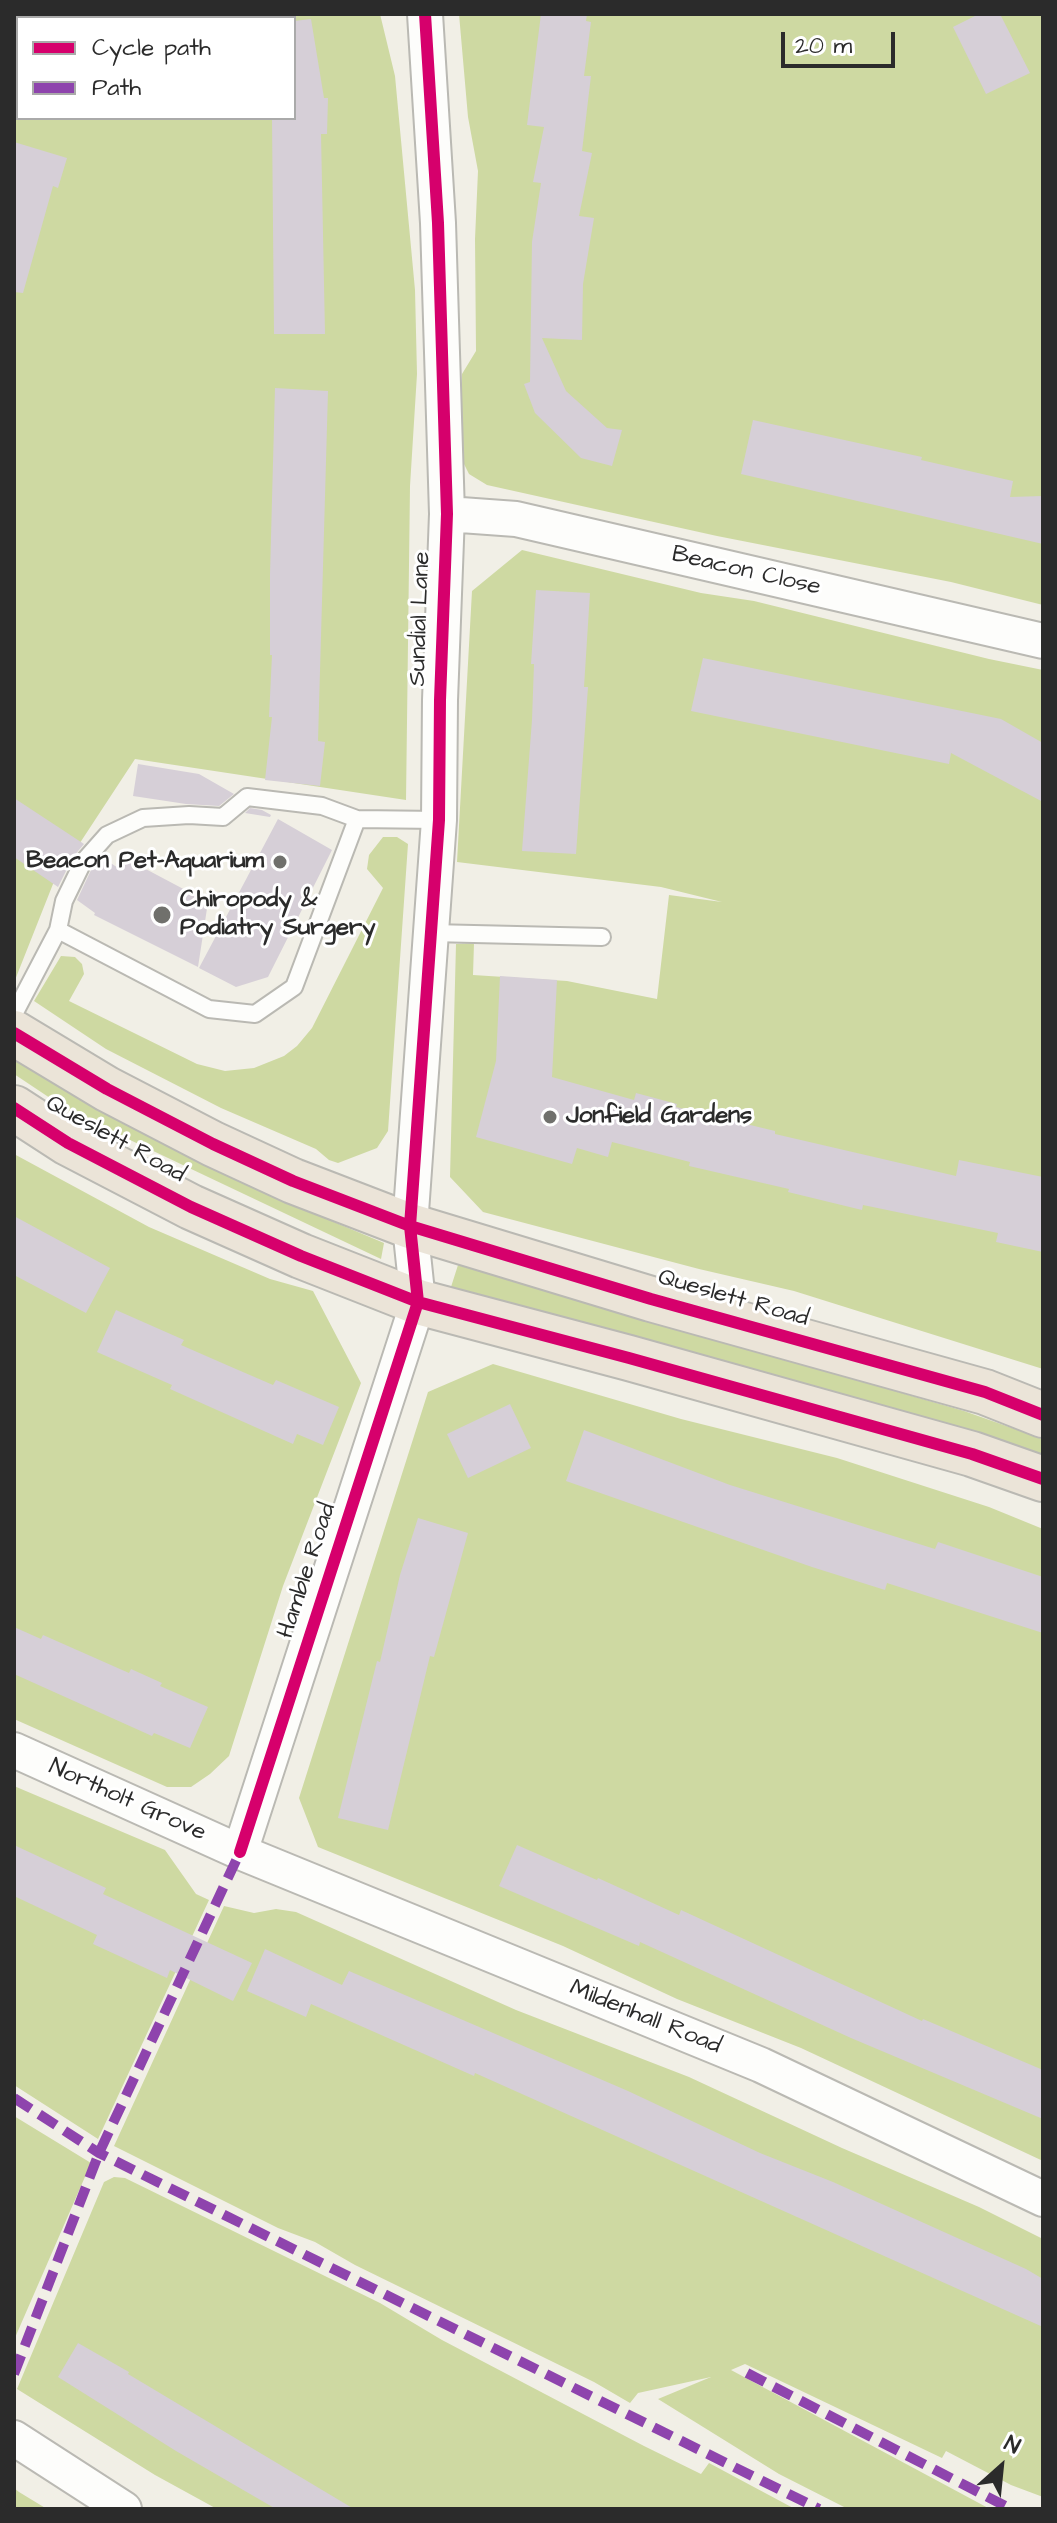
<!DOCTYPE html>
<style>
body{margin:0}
#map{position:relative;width:1057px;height:2523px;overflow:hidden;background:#f1efe6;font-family:"Architects Daughter",sans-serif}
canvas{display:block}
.frame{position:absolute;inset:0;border:16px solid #2b2b2b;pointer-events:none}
.legend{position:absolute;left:16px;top:16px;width:280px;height:104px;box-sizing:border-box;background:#fff;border:2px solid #aaa;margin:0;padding:10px 14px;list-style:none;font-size:24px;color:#2b2b2b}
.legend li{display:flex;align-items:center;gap:16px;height:40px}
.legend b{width:40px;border:2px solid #aaa}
.north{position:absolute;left:961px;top:2427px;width:80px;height:80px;-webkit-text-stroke:6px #fff;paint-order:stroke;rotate:27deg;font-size:22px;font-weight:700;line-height:32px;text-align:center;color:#2b2b2b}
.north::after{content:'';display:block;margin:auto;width:28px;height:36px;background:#2b2b2b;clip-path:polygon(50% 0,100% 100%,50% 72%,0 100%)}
.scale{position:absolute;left:781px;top:32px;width:114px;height:36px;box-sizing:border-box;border:4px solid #2b2b2b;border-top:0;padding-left:10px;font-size:24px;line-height:28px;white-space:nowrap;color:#2b2b2b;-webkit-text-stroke:6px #fff;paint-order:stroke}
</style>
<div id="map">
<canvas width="1057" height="2523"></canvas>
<div class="frame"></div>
<ul class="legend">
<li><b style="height:10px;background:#d6006c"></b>Cycle path</li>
<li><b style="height:10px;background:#8e44ad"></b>Path</li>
</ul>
<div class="north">N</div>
<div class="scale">20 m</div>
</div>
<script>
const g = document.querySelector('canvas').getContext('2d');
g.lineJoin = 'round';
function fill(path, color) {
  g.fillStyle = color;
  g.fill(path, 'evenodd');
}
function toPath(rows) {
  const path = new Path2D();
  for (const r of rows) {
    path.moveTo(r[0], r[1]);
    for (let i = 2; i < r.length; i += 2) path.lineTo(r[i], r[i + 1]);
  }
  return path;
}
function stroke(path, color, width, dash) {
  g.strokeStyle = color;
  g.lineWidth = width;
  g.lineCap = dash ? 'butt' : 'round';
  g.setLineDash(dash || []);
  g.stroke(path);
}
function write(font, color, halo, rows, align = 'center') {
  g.font = font + ' "Architects Daughter",sans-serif';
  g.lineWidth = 6;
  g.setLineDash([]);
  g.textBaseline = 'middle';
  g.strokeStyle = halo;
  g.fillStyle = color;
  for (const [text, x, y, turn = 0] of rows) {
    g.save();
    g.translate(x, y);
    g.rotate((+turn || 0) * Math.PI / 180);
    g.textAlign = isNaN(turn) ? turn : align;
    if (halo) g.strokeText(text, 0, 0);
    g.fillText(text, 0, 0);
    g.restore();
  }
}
fill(toPath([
 [14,14,380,14,395,76,415,290,417,374,410,486,406,800,135,759,53,884,15,980],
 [18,18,294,18,294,118,18,118],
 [459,14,1043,14,1043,605,951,582,717,536,487,485,469,474,458,452,462,374,476,351,475,239,478,171,468,117],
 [522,550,701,593,754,601,989,659,1043,670,1043,1369,794,1291,699,1269,483,1212,450,1177,456,944,474,943,473,975,567,981,657,999,669,895,722,902,661,887,457,862,472,591],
 [383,837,397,837,408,844,388,1131,377,1148,338,1163,329,1160,316,1149,221,1108,106,1049,34,1001,61,956,75,957,82,964,84,974,69,1001,197,1064,225,1071,254,1068,284,1056,297,1046,312,1028,383,888,367,869,369,855],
 [14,1055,84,1102,258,1190,384,1243,381,1259,71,1112,14,1074],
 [14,1154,149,1227,270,1279,313,1291,361,1383,283,1586,229,1756,210,1774,191,1787,167,1787,14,1719],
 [458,1265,964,1411,1043,1439,1043,1459,699,1356,451,1287],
 [493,1364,681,1419,837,1458,989,1507,1043,1529,1043,2161,801,2048,677,1999,563,1946,318,1847,299,1798,428,1392],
 [14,1786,165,1850,196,1894,209,1900,98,2139,14,2085],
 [224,1906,254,1913,276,1909,296,1912,516,2010,689,2077,842,2148,979,2207,1043,2239,1043,2497,1011,2485,946,2451,942,2458,745,2364,731,2370,990,2509,848,2509,779,2474,658,2399,711,2377,638,2393,630,2403,594,2382,355,2265,315,2242,278,2228,114,2146],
 [14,2116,91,2163,14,2340],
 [114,2177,125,2178,380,2303,442,2340,644,2446,701,2474,709,2463,795,2509,217,2509,155,2475,17,2389,104,2182],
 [14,2488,19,2492,47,2509,14,2509]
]), '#ced9a2');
fill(toPath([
 [541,14,587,14,586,21,591,22,584,76,591,76,582,151,592,153,579,216,594,218,583,284,582,340,542,338,566,391,607,428,622,430,612,466,581,458,535,413,524,384,530,382,532,242,541,183,533,182,544,127,527,125],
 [979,14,1000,14,1030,73,986,94,953,27],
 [311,19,324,98,328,98,327,134,321,134,325,334,274,334,272,118,294,118,294,21],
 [14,142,67,158,58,188,53,186,23,293,14,292],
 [275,388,328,391,318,741,325,742,320,786,265,780,272,717,269,717,272,655,270,655,270,574],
 [753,420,922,457,921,460,1013,481,1010,497,1043,496,1043,544,741,474],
 [536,590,590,593,584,687,588,687,576,854,522,851,532,720,534,664,531,664],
 [703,658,1001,719,1043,743,1043,802,951,753,949,764,691,711],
 [138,764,199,774,234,794,219,806,186,804,133,796],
 [14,798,84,844,73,857,58,887,14,857],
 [250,808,262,810,271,815,270,817,245,813],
 [278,819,332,850,268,977,236,987,199,968],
 [102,857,118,868,123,857,208,902,198,967,94,915,95,913,77,900,92,868],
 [500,976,557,980,552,1077,634,1100,636,1093,677,1104,676,1107,775,1131,775,1134,956,1176,959,1160,1043,1177,1043,1252,996,1242,998,1233,863,1205,862,1210,788,1192,789,1189,689,1166,690,1162,612,1142,608,1157,577,1148,572,1164,476,1137,496,1061],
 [14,1216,110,1268,86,1313,14,1275],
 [116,1310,184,1340,181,1345,229,1366,273,1385,276,1380,339,1407,323,1445,297,1434,293,1444,170,1389,172,1385,97,1352],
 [510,1404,531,1448,468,1478,447,1434],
 [584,1430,730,1485,935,1549,938,1542,1043,1577,1043,1633,887,1583,885,1590,812,1567,566,1481],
 [418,1518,468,1533,434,1657,430,1656,388,1830,338,1818,377,1661,380,1662,400,1575],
 [14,1627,41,1639,43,1635,129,1673,131,1669,162,1683,160,1686,208,1707,190,1748,154,1733,152,1736,14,1674],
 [14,1845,106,1888,103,1894,252,1963,233,2001,170,1970,167,1978,93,1944,97,1935,14,1896],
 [517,1845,597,1880,598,1878,679,1915,681,1910,922,2021,923,2019,1043,2070,1043,2119,851,2038,640,1942,639,1946,499,1886],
 [265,1949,342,1985,349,1971,628,2091,760,2153,833,2182,1026,2269,1043,2279,1043,2327,475,2073,474,2076,311,2004,306,2017,247,1991],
 [78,2343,129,2372,128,2374,354,2509,276,2509,176,2451,58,2377]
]), '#d6cfd7');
const lane = toPath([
 [58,930,64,901,83,862,107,835,143,818,189,815,223,817,247,797,322,806,357,819],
 [431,933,602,937],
 [14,1014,58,930,209,1009,255,1014,294,987,357,819,439,820]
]);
const street = toPath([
 [447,514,516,519,1043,641],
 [14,1750,240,1852,761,2065,1043,2199],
 [240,1852,418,1302,410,1226,439,820,440,700,447,514,438,223,425,14],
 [14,2438,124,2509]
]);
const highway = toPath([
 [14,1033,107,1089,213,1144,293,1181,410,1226,651,1299,985,1392,1043,1415],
 [14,1108,68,1143,191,1207,301,1256,418,1302,629,1358,972,1454,1043,1479]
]);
stroke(lane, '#bab9b3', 20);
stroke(street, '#bab9b3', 38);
stroke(highway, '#bab9b3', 48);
stroke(lane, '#fdfdfb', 16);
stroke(street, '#fdfdfb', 34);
stroke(highway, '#ebe4d8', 44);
stroke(toPath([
 [14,2098,99,2153,819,2509],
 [747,2373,1011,2509],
 [14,2374,99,2153,240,1852]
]), '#8e44ad', 10, [20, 10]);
stroke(toPath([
 [14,1033,107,1089,213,1144,293,1181,410,1226,651,1299,985,1392,1043,1415],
 [14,1108,68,1143,191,1207,301,1256,418,1302,629,1358,972,1454,1043,1479],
 [240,1852,418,1302,410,1226,439,820,440,700,447,514,438,223,425,14]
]), '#d6006c', 12);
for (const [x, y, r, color] of [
 [280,862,8,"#70706c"],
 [162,915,10,"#70706c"],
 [550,1117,8,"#70706c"]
]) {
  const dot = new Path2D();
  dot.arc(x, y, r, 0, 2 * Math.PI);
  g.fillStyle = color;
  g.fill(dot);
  stroke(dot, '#fff', 3);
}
write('24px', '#2b2b2b', '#fff', [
 ["Beacon Close",746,572,13],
 ["Sundial Lane",421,619,-88],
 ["Queslett Road",115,1140,29],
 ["Queslett Road",733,1299,16],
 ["Hamble Road",308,1571,-72],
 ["Northolt Grove",127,1801,24],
 ["Mildenhall Road",645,2018,22]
]);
write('bold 24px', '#2b2b2b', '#fff', [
 ["Beacon Pet-Aquarium",264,862,"right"],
 ["Chiropody &",180,901],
 ["Podiatry Surgery",180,929],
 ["Jonfield Gardens",566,1117]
], 'left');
</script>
